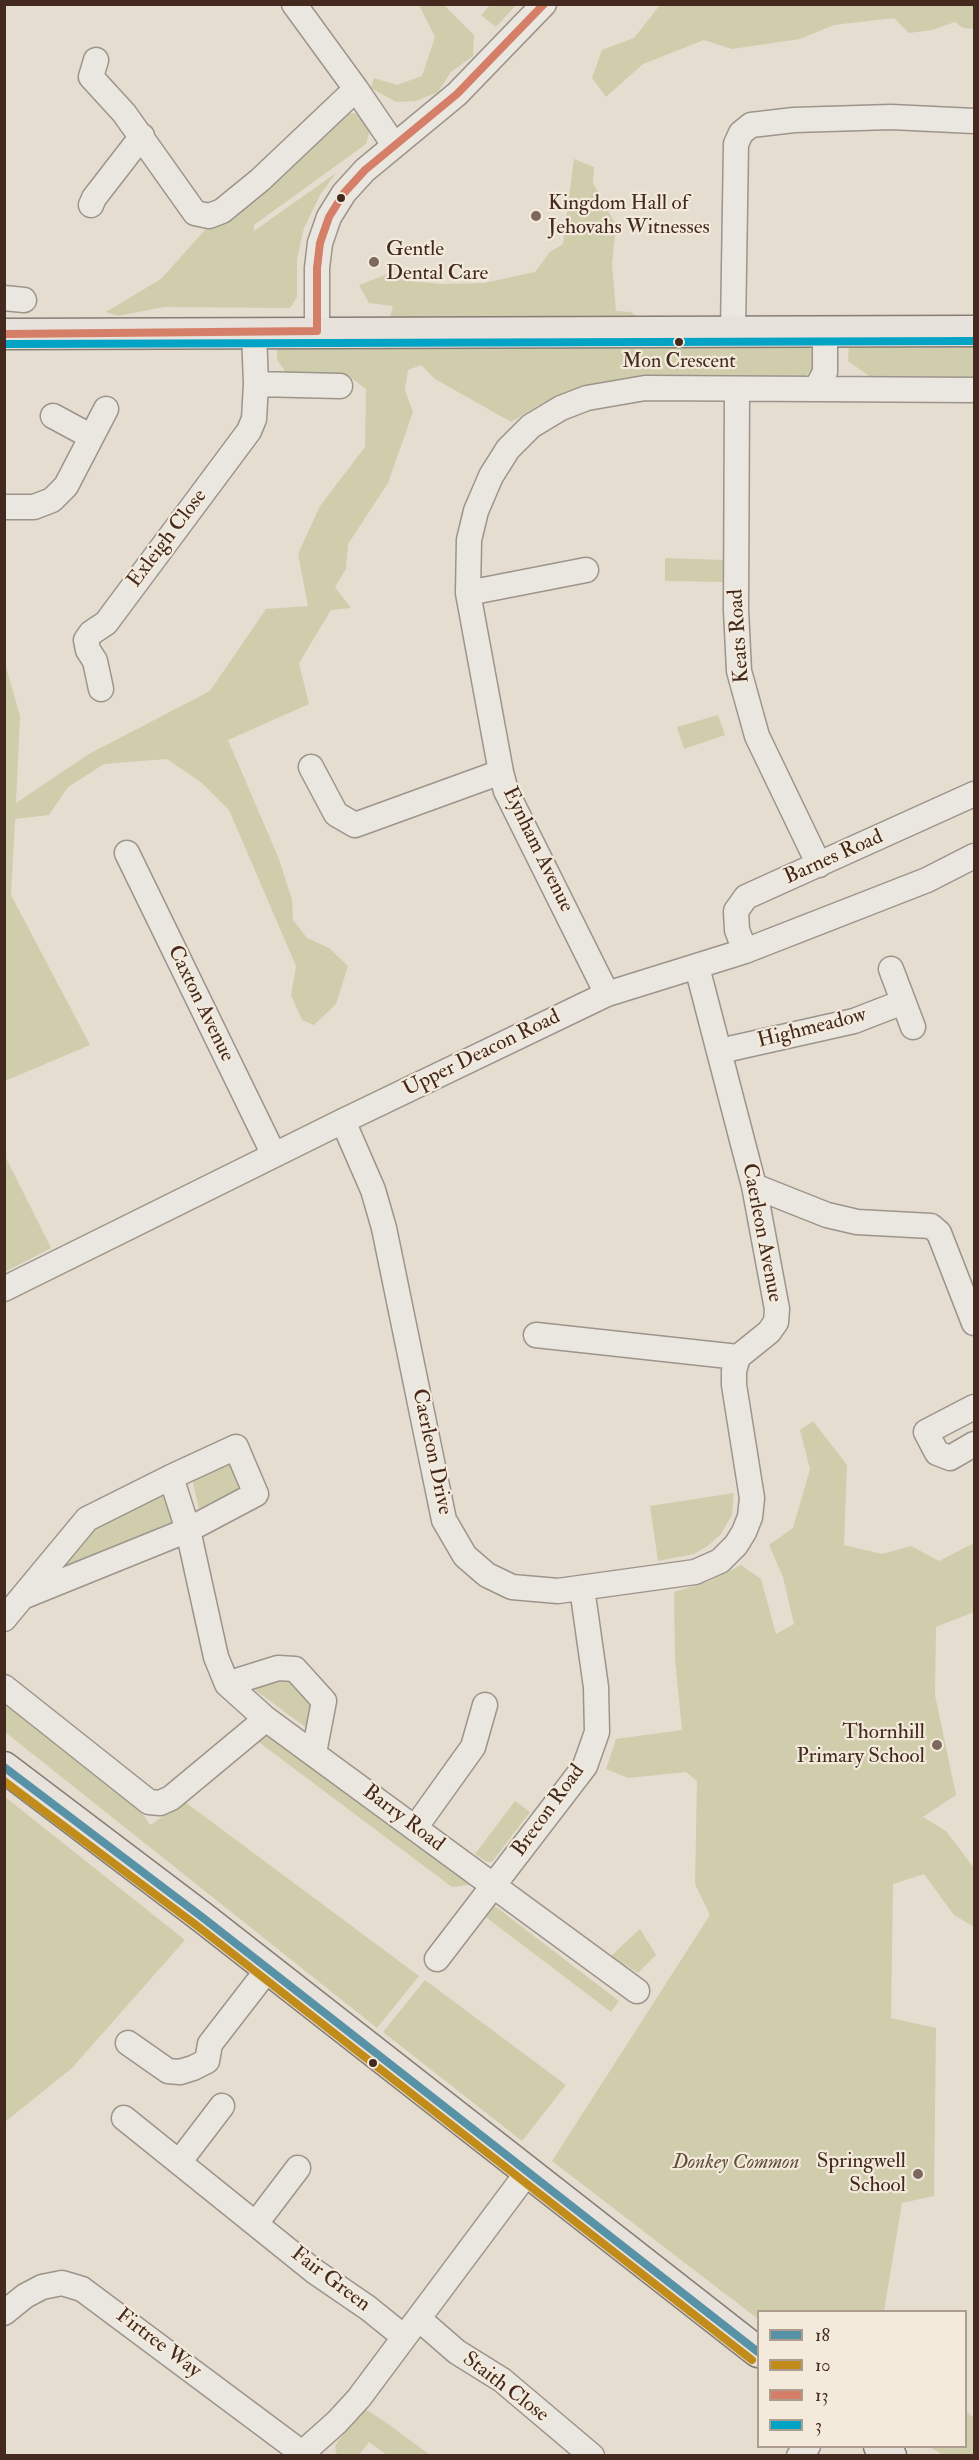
<!DOCTYPE html>
<style>
body{margin:0}
#map{position:relative;width:979px;height:2460px;overflow:hidden;background:#e5ddcf;font-family:"IM FELL Double Pica",serif}
canvas{display:block}
.frame{position:absolute;inset:0;border:6px solid #43291e;pointer-events:none}
.legend{position:absolute;left:757px;top:2310px;width:210px;height:138px;box-sizing:border-box;background:#f3eadb;border:2px solid #ad9d8f;margin:0;padding:8px 10px;list-style:none;font-size:18px;color:#43291e}
.legend li{display:flex;align-items:center;gap:12px;height:30px}
.legend b{width:30px;border:2px solid #ad9d8f}
</style>
<div id="map">
<canvas width="979" height="2460"></canvas>
<div class="frame"></div>
<ul class="legend">
<li><b style="height:8px;background:#5892a7"></b>18</li>
<li><b style="height:8px;background:#c28c1b"></b>10</li>
<li><b style="height:8px;background:#d57f68"></b>13</li>
<li><b style="height:8px;background:#03a3c5"></b>3</li>
</ul>
</div>
<script>
const g = document.querySelector('canvas').getContext('2d');
g.lineJoin = 'round';
function fill(path, color) {
  g.fillStyle = color;
  g.fill(path, 'evenodd');
}
function toPath(rows) {
  const path = new Path2D();
  for (const r of rows) {
    path.moveTo(r[0], r[1]);
    for (let i = 2; i < r.length; i += 2) path.lineTo(r[i], r[i + 1]);
  }
  return path;
}
function stroke(path, color, width, dash) {
  g.strokeStyle = color;
  g.lineWidth = width;
  g.lineCap = dash ? 'butt' : 'round';
  g.setLineDash(dash || []);
  g.stroke(path);
}
function write(font, color, halo, rows, align = 'center') {
  g.font = font + ' "IM FELL Double Pica",serif';
  g.lineWidth = 4.5;
  g.setLineDash([]);
  g.textBaseline = 'middle';
  g.strokeStyle = halo;
  g.fillStyle = color;
  for (const [text, x, y, turn = 0] of rows) {
    g.save();
    g.translate(x, y);
    g.rotate((+turn || 0) * Math.PI / 180);
    g.textAlign = isNaN(turn) ? turn : align;
    if (halo) g.strokeText(text, 0, 0);
    g.fillText(text, 0, 0);
    g.restore();
  }
}
fill(toPath([
 [491,4,516,4,516,5,496,27,481,15],
 [419,5,444,5,474,35,473,56,451,72,438,92,416,101,396,102,371,88,374,78,397,85,422,76,435,37],
 [660,5,974,5,974,29,963,28,955,22,932,30,909,33,894,18,834,25,800,39,732,49,704,40,643,64,606,97,592,78,602,50,634,38],
 [350,113,360,114,370,130,366,144,254,225,254,231,336,173,320,195,304,228,297,259,297,297,290,308,164,307,118,316,106,312,161,279,212,222,336,116,341,120],
 [574,159,594,167,593,183,616,225,612,264,616,311,630,312,656,326,667,341,676,347,807,347,816,351,812,370,801,380,582,388,544,402,511,422,435,379,421,365,408,370,405,390,413,412,388,483,348,544,346,569,335,587,351,608,331,610,299,663,309,704,228,740,279,859,292,900,293,920,307,938,329,948,348,966,336,1004,314,1025,302,1020,291,995,296,966,229,810,202,783,167,759,104,764,68,787,49,815,15,819,11,895,90,1045,5,1081,4,660,20,716,16,803,89,754,210,691,266,609,308,606,298,554,320,506,365,447,366,389,347,375,287,374,277,360,277,347,385,335,393,306,369,303,359,285,388,274,411,281,442,284,484,283,535,272,550,252,563,244],
 [974,340,974,378,872,378,848,361,849,345],
 [665,558,724,560,724,582,665,581],
 [718,715,725,735,684,749,677,727],
 [4,1154,51,1248,5,1272,4,1272],
 [813,1421,847,1465,844,1545,882,1554,911,1546,939,1561,974,1543,974,1612,936,1627,935,1695,956,1795,923,1817,946,1831,974,1868,974,1927,954,1915,924,1874,893,1884,891,2018,936,2028,934,2196,902,2203,884,2311,758,2312,758,2319,552,2161,710,1915,695,1884,697,1781,686,1772,628,1778,606,1769,616,1739,682,1730,675,1659,674,1592,710,1581,741,1565,761,1579,776,1634,794,1624,783,1577,769,1545,793,1528,810,1469,800,1430],
 [232,1462,242,1487,199,1509,192,1479],
 [166,1487,178,1527,64,1569,61,1567,88,1530],
 [734,1493,732,1515,721,1534,709,1545,694,1554,658,1561,650,1506],
 [286,1671,314,1698,312,1732,247,1684],
 [4,1695,132,1797,150,1825,185,1802,419,1976,377,2028,5,1732],
 [268,1734,476,1884,452,1887,256,1740],
 [4,1796,185,1940,72,2068,5,2122],
 [515,1801,530,1812,492,1862,487,1862,475,1854],
 [492,1904,619,2001,611,2012,483,1915],
 [640,1929,656,1955,638,1973,611,1956],
 [425,1980,566,2085,522,2141,383,2032],
 [365,2409,384,2421,430,2455,387,2455,369,2442,359,2455,337,2455,335,2447,338,2441],
 [966,2411,974,2418,974,2455,943,2455,930,2447,966,2446]
]), '#d0cdad');
const minor = toPath([
 [294,4,356,89],
 [96,60,91,77,124,113,195,213,209,216,222,211,260,180,356,89,394,145],
 [91,205,94,198,142,136],
 [4,298,24,300],
 [733,330,736,144,741,133,751,125,794,120,891,117,974,121],
 [317,331,317,268,320,243,329,217,344,193,365,170,457,94,544,4],
 [256,384,340,386],
 [816,389,974,390],
 [737,390,736,610,739,671,757,736,819,865],
 [53,416,90,436],
 [4,507,34,507,52,500,66,486,106,409],
 [468,593,586,570],
 [101,689,95,661,88,650,86,640,91,633,106,623,249,431,254,419,256,384,254,332],
 [311,767,336,814,355,825,501,772],
 [127,853,274,1155],
 [745,951,737,930,736,911,746,897,974,794],
 [891,969,913,1027],
 [607,994,506,791,501,772,468,593,469,540,476,511,491,476,508,449,531,426,561,408,587,398,645,388,816,389,825,372,825,330],
 [720,1051,854,1021,903,1002],
 [343,1121,373,1190,384,1228,444,1520,465,1556,487,1575,512,1587,558,1591,695,1572,720,1561,736,1545,744,1532,750,1517,752,1498,734,1385,734,1371,738,1357],
 [754,1186,827,1215,857,1222,931,1226,939,1233,974,1323],
 [4,1289,343,1121,607,994,745,951,927,880,974,856],
 [536,1335,738,1357,769,1332,776,1322,777,1309,754,1186,697,967],
 [974,1407,926,1432,937,1453,950,1458,974,1444],
 [25,1596,188,1530,256,1494,236,1447,171,1477],
 [4,1619,87,1519,171,1477,188,1530,216,1657,227,1684,266,1719,637,1991],
 [227,1684,278,1668,295,1669,324,1701,314,1753],
 [4,1687,149,1802,160,1803,171,1798,266,1719],
 [415,1828,473,1747,485,1705],
 [437,1959,585,1766,597,1732,596,1687,582,1588],
 [128,2043,168,2071,180,2072,193,2068,207,2061,210,2044,268,1969],
 [124,2118,314,2271,368,2308,404,2337],
 [180,2161,222,2106],
 [257,2222,298,2168],
 [4,2313,25,2296,42,2287,62,2283,82,2289,302,2453],
 [419,2319,457,2352,502,2380,592,2456],
 [299,2456,337,2422,359,2398,527,2173],
 [799,2456,808,2446]
]);
const major = toPath([
 [4,334,974,331],
 [4,1767,202,1917,758,2352],
 [879,2446,891,2456]
]);
stroke(minor, '#9d948b', 27);
stroke(major, '#857d74', 33);
stroke(minor, '#eae6e0', 24);
stroke(major, '#e7e2db', 30);
stroke(toPath([
 [4,1767,202,1917,758,2352]
]), '#5892a7', 8);
stroke(toPath([
 [4,1781,196,1925,752,2360]
]), '#c28c1b', 8);
stroke(toPath([
 [317,331,317,268,320,243,329,217,344,193,365,170,457,94,544,4],
 [4,334,317,331]
]), '#d57f68', 8);
stroke(toPath([
 [4,344,974,341]
]), '#03a3c5', 8);
for (const [x, y, r, color] of [
 [341,198,5,"#43291e"],
 [536,216,6,"#7c685c"],
 [374,262,6,"#7c685c"],
 [679,342,5,"#43291e"],
 [937,1745,6,"#7c685c"],
 [373,2063,5,"#43291e"],
 [918,2174,6,"#7c685c"]
]) {
  const dot = new Path2D();
  dot.arc(x, y, r, 0, 2 * Math.PI);
  g.fillStyle = color;
  g.fill(dot);
  stroke(dot, '#f3eadb', 2);
}
write('20px', '#43291e', '#f3eadb', [
 ["Mon Crescent",679,363]
]);
write('21px', '#43291e', '#f3eadb', [
 ["Kingdom Hall of",548,204],
 ["Jehovahs Witnesses",548,228],
 ["Gentle",386,250],
 ["Dental Care",386,274],
 ["Thornhill",925,1733,"right"],
 ["Primary School",925,1757,"right"],
 ["Springwell",906,2162,"right"],
 ["School",906,2186,"right"]
], 'left');
write('21px', '#43291e', '#f3eadb', [
 ["Exleigh Close",168,539,-53],
 ["Keats Road",740,636,-94],
 ["Eynham Avenue",537,850,64],
 ["Barnes Road",834,858,-24],
 ["Caxton Avenue",200,1004,64],
 ["Highmeadow",812,1029,-14],
 ["Upper Deacon Road",482,1054,-26],
 ["Caerleon Avenue",761,1233,79],
 ["Caerleon Drive",431,1452,78],
 ["Brecon Road",549,1811,-54],
 ["Barry Road",403,1819,37],
 ["Fair Green",330,2280,37],
 ["Firtree Way",158,2344,37],
 ["Staith Close",505,2388,37]
]);
write('italic 21px', '#624f3b', '#f3eadb', [
 ["Donkey Common",736,2163]
]);
</script>
